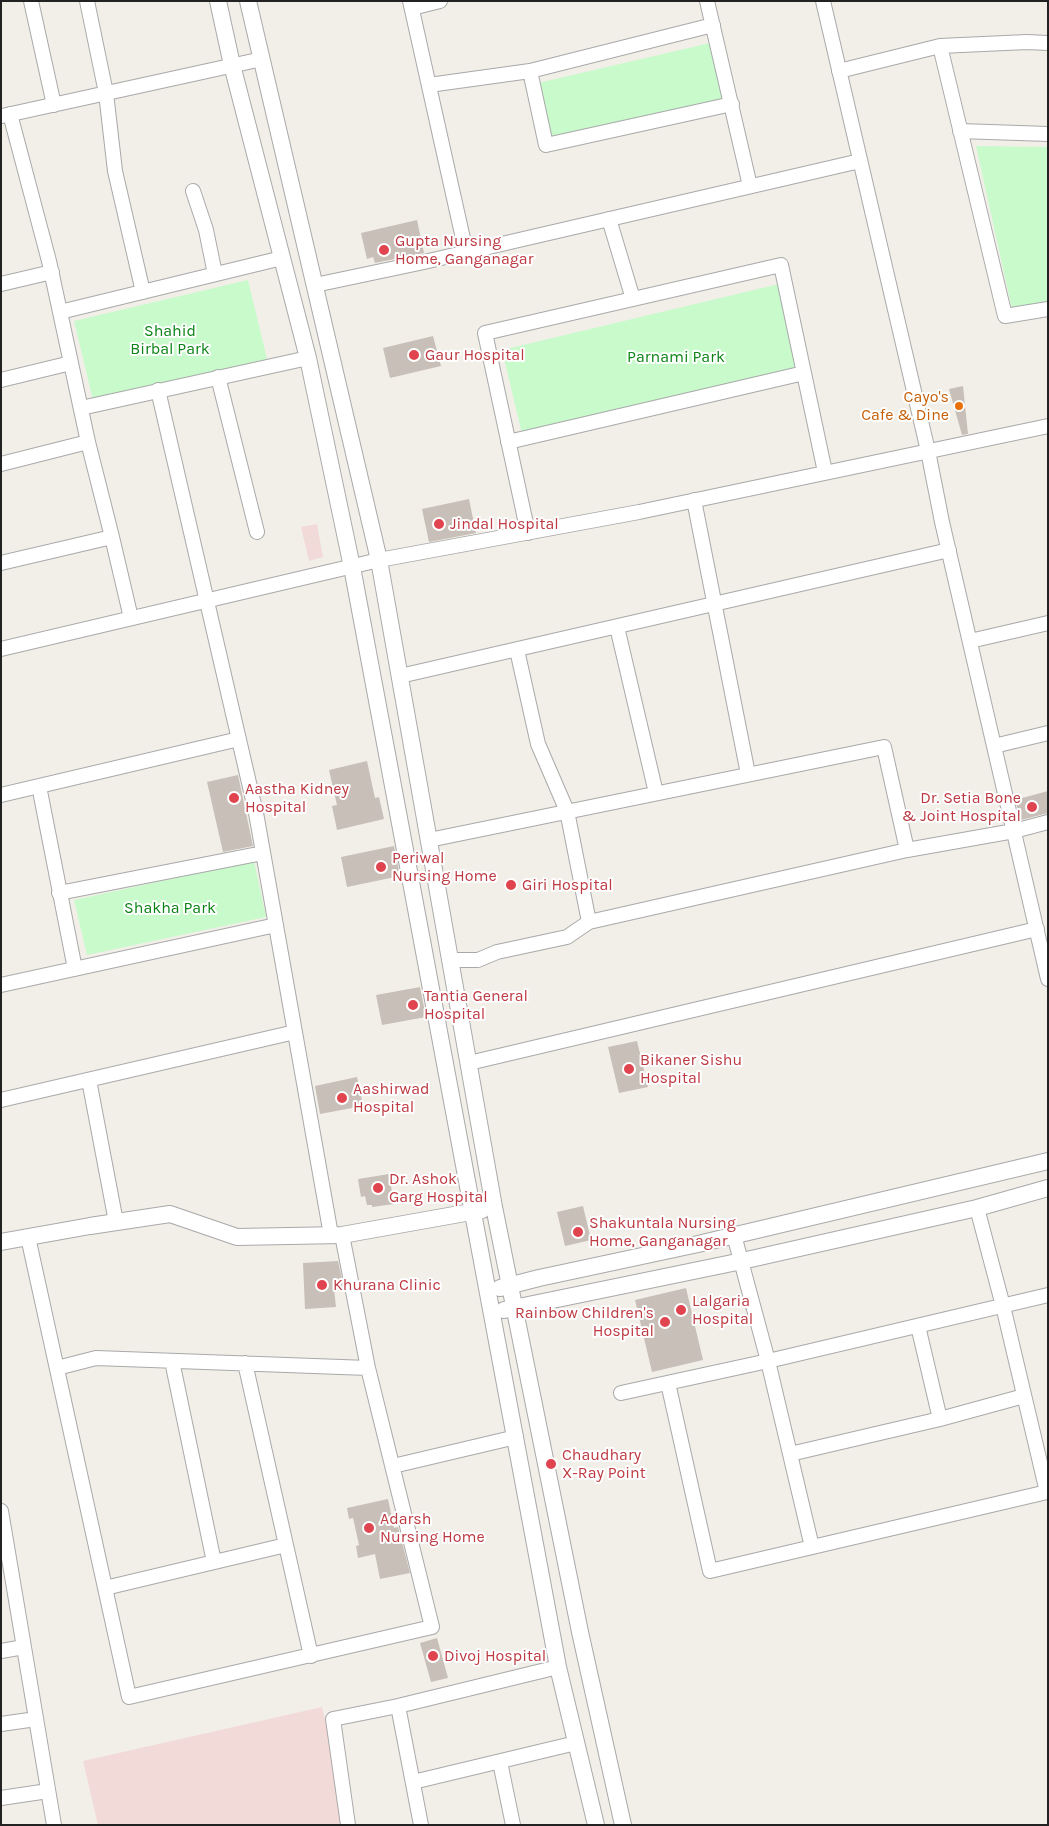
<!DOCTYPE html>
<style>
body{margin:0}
#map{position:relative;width:1049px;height:1826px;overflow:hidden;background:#f2efe9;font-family:Karla,sans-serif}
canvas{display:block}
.frame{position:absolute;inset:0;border:2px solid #222;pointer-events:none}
</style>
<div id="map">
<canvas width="1049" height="1826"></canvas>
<div class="frame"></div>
</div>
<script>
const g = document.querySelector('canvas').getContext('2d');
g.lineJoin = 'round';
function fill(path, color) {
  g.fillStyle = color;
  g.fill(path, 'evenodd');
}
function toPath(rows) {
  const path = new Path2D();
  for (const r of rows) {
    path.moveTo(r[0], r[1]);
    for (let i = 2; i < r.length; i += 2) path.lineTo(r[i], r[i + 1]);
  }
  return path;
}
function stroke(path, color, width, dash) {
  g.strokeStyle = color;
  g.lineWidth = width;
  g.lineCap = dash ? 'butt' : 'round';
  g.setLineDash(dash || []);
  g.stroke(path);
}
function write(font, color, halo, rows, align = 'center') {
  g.font = font + ' Karla,sans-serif';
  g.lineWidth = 4;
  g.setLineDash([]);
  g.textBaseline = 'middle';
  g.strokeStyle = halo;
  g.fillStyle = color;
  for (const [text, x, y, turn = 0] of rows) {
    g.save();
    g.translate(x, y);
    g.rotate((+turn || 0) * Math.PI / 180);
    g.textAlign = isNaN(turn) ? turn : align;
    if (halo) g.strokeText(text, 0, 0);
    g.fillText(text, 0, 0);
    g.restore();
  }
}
fill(toPath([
 [317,524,323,557,309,561,301,527],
 [322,1707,350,1825,98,1825,83,1761]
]), '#f2dad9');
fill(toPath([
 [710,43,723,100,552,141,538,83],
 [976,146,1048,147,1048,302,1012,309],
 [248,280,267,359,93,400,74,321],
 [779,284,801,376,524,442,502,350],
 [254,861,266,917,87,955,74,900]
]), '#c8facc');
fill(toPath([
 [417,220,424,253,375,263,373,257,367,259,361,233],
 [433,336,441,366,390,378,383,348],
 [963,386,968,434,962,435,949,389],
 [469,499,476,533,429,542,422,509],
 [367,761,375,798,379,797,384,819,337,830,332,806,337,805,329,770],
 [238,775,253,846,223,852,207,782],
 [1048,791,1048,813,1021,820,1015,800],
 [394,846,400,876,347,887,341,857],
 [420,987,426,1017,382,1025,376,995],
 [637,1041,648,1087,619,1093,608,1047],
 [357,1077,363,1106,320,1114,315,1086],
 [389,1174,394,1204,372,1207,372,1205,367,1205,365,1196,361,1197,358,1179],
 [583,1206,591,1240,565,1246,557,1212],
 [338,1261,344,1288,334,1289,336,1307,305,1309,303,1263],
 [686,1288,703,1360,652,1372,635,1300],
 [388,1499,394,1528,398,1527,410,1573,380,1579,375,1554,358,1558,356,1546,359,1545,353,1518,349,1519,347,1508],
 [437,1638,448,1678,431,1682,420,1643]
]), '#c7bfb8');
const minor = toPath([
 [31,1,54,105],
 [87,1,106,93,115,171,143,292],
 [410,1,466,252],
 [707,1,750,186],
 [823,1,928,451,942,522,1048,979],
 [412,8,440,1],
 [940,46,1005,316,1048,309],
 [530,71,546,145,732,104],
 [839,71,940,46,1027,42,1048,43],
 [429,85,530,71,713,25],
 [2,116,262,59],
 [960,131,1048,134],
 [193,191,206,230,215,274],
 [609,219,633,299],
 [1,284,52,272],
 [315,285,424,262,860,161],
 [60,312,282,258],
 [218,377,257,532],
 [1,380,71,363],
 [158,390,256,813,331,1235],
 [81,408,308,358],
 [88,442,112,537],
 [508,442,804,373],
 [1,464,88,442,49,261,10,114],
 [694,500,748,774],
 [528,533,485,333,781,265,825,472],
 [1,563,112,537,131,618],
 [617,627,656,793],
 [970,641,1048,623],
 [1,649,379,560,639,512,1048,426],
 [517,650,538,744,567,811,589,922,907,850,1014,831,1048,822],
 [400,676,949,550],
 [994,746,1048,733],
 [39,786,75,969],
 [1,795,239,739],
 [429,840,884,747,907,850],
 [59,893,263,853],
 [450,960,478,960,497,952,567,937,589,922],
 [1,985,276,925],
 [469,1063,1037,929],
 [89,1080,116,1222],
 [1,1100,295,1032],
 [342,1235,368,1368],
 [734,1235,768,1361,812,1547],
 [28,1237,129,1697,432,1627,368,1368,96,1358,57,1368],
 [918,1326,940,1419],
 [172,1361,214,1562],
 [245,1363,311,1656],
 [668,1383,710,1571,1047,1492,1003,1306,977,1208],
 [621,1393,768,1361,1048,1295],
 [790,1454,940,1419,1024,1396],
 [393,1466,516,1437],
 [1,1511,54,1825],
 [105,1588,286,1545],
 [1,1651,24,1647],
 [398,1706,421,1825],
 [1,1724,36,1719],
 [500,1762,513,1825],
 [413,1782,576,1743],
 [1,1798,48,1791],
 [348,1825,333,1719,398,1706,558,1667]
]);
const tertiary = toPath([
 [218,1,232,65,308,358,352,567,558,1667,596,1825],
 [248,1,379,560,494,1207,580,1632,623,1825],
 [1,1242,90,1226,170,1214,237,1237,342,1235,482,1210],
 [500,1288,539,1278,698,1244,1048,1161],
 [504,1310,742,1261,977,1208,1048,1188]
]);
stroke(minor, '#a9a9a9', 16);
stroke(tertiary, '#a9a9a9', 18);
stroke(minor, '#fff', 14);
stroke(tertiary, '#fff', 16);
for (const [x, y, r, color] of [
 [384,250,6,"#e0444e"],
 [414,355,6,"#e0444e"],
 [959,406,5,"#e8710a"],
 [439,524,6,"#e0444e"],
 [234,798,6,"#e0444e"],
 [1032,807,6,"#e0444e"],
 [381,867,6,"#e0444e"],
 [511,885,6,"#e0444e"],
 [413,1005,6,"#e0444e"],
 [629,1069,6,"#e0444e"],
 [342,1098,6,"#e0444e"],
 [378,1188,6,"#e0444e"],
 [578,1232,6,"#e0444e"],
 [322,1285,6,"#e0444e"],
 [681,1310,6,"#e0444e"],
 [665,1322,6,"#e0444e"],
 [551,1464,6,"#e0444e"],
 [369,1528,6,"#e0444e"],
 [433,1656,6,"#e0444e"]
]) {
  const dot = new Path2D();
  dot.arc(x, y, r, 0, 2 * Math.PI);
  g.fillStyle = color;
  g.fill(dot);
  stroke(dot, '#fff', 2);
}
write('16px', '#be3a42', '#fff', [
 ["Gupta Nursing",395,241],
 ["Home, Ganganagar",395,259],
 ["Gaur Hospital",425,355],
 ["Jindal Hospital",450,524],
 ["Aastha Kidney",245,789],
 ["Hospital",245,807],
 ["Dr. Setia Bone",1021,798,"right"],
 ["& Joint Hospital",1021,816,"right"],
 ["Periwal",392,858],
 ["Nursing Home",392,876],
 ["Giri Hospital",522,885],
 ["Tantia General",424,996],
 ["Hospital",424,1014],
 ["Bikaner Sishu",640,1060],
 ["Hospital",640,1078],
 ["Aashirwad",353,1089],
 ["Hospital",353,1107],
 ["Dr. Ashok",389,1179],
 ["Garg Hospital",389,1197],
 ["Shakuntala Nursing",589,1223],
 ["Home, Ganganagar",589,1241],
 ["Khurana Clinic",333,1285],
 ["Lalgaria",692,1301],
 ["Hospital",692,1319],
 ["Rainbow Children's",654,1313,"right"],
 ["Hospital",654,1331,"right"],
 ["Chaudhary",562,1455],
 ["X-Ray Point",562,1473],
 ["Adarsh",380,1519],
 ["Nursing Home",380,1537],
 ["Divoj Hospital",444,1656]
], 'left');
write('16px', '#0c8416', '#fff', [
 ["Shahid",170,331],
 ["Birbal Park",170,349],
 ["Parnami Park",676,357],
 ["Shakha Park",170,908]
]);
write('16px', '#c56008', '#fff', [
 ["Cayo's",949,397],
 ["Cafe & Dine",949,415]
], 'right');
</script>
